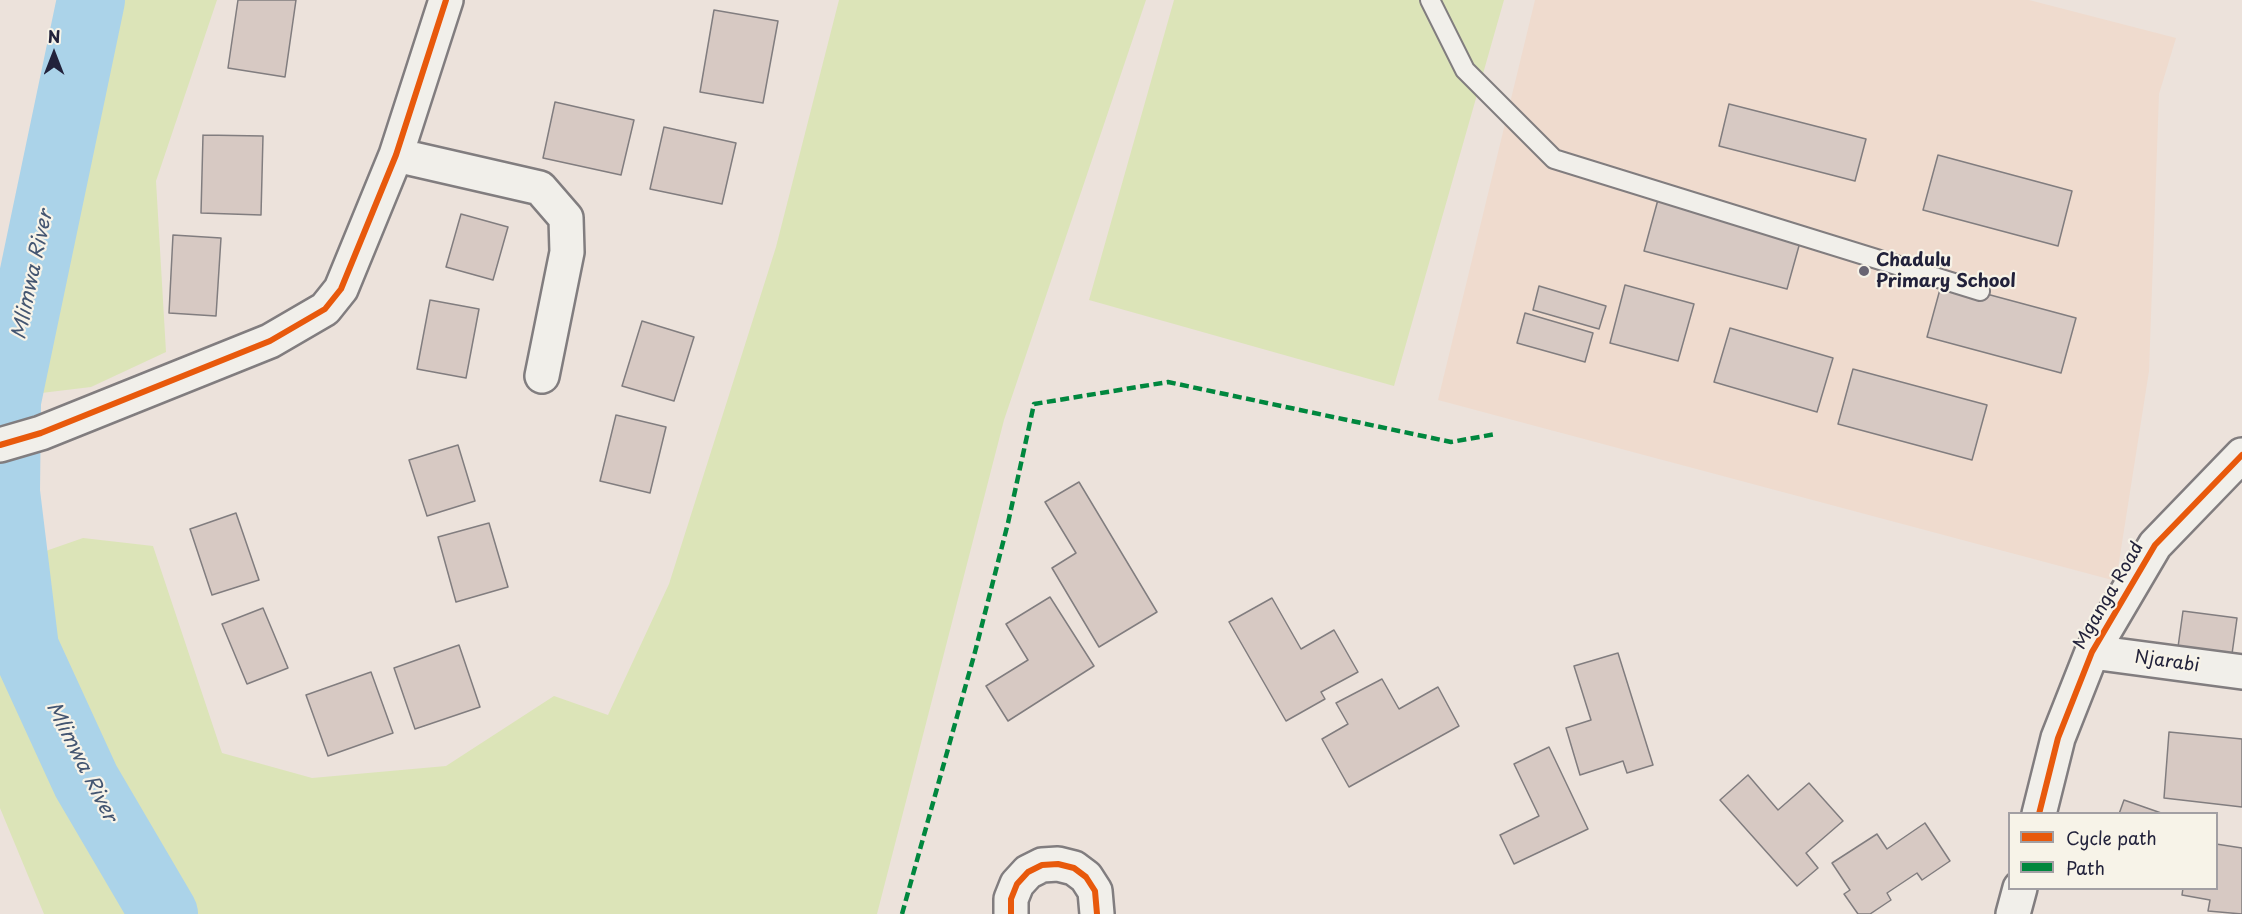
<!DOCTYPE html>
<style>
body{margin:0}
#map{position:relative;width:2242px;height:914px;overflow:hidden;background:#ece2db;font-family:"Playpen Sans",sans-serif}
canvas{display:block}
.legend{position:absolute;left:2008px;top:812px;width:210px;height:78px;box-sizing:border-box;background:#f7f3e8;border:2px solid #a29fa3;margin:0;padding:8px 10px;list-style:none;font-size:18px;color:#22223b}
.legend li{display:flex;align-items:center;gap:12px;height:30px}
.legend b{width:30px;border:2px solid #a29fa3}
.north{position:absolute;left:24px;top:24px;width:60px;height:60px;-webkit-text-stroke:4px #f7f3e8;paint-order:stroke;rotate:0deg;font-size:16px;font-weight:700;line-height:24px;text-align:center;color:#22223b}
.north::after{content:'';display:block;margin:auto;width:21px;height:27px;background:#22223b;clip-path:polygon(50% 0,100% 100%,50% 72%,0 100%)}
</style>
<div id="map">
<canvas width="2242" height="914"></canvas>
<ul class="legend">
<li><b style="height:8px;background:#e8590c"></b>Cycle path</li>
<li><b style="height:8px;background:#00873e"></b>Path</li>
</ul>
<div class="north">N</div>
</div>
<script>
const g = document.querySelector('canvas').getContext('2d');
g.lineJoin = 'round';
function fill(path, color) {
  g.fillStyle = color;
  g.fill(path, 'evenodd');
}
function toPath(rows) {
  const path = new Path2D();
  for (const r of rows) {
    path.moveTo(r[0], r[1]);
    for (let i = 2; i < r.length; i += 2) path.lineTo(r[i], r[i + 1]);
  }
  return path;
}
function stroke(path, color, width, dash) {
  g.strokeStyle = color;
  g.lineWidth = width;
  g.lineCap = dash ? 'butt' : 'round';
  g.setLineDash(dash || []);
  g.stroke(path);
}
function write(font, color, halo, rows, align = 'center') {
  g.font = font + ' "Playpen Sans",sans-serif';
  g.lineWidth = 4.5;
  g.setLineDash([]);
  g.textBaseline = 'middle';
  g.strokeStyle = halo;
  g.fillStyle = color;
  for (const [text, x, y, turn = 0] of rows) {
    g.save();
    g.translate(x, y);
    g.rotate((+turn || 0) * Math.PI / 180);
    g.textAlign = isNaN(turn) ? turn : align;
    if (halo) g.strokeText(text, 0, 0);
    g.fillText(text, 0, 0);
    g.restore();
  }
}
fill(toPath([
 [1535,0,2029,0,2176,38,2159,94,2149,371,2116,581,1438,400]
]), '#efdbce');
fill(toPath([
 [62,0,217,0,156,181,166,352,91,387,0,398,0,274,46,117],
 [839,0,1146,0,1004,420,877,914,44,914,0,808,0,567,83,538,153,546,222,753,312,778,446,766,554,696,608,715,669,584,776,247],
 [1174,0,1504,0,1394,386,1089,300]
]), '#dce4b8');
stroke(toPath([
 [91,0,7,401,6,492,25,648,86,781,164,914]
]), '#abd3e9', 68);
const building = toPath([
 [238,0,296,0,285,77,228,68,238,0],
 [714,10,778,21,763,103,700,92,714,10],
 [555,102,634,120,621,175,543,158,555,102],
 [1729,104,1866,139,1855,181,1719,146,1729,104],
 [664,127,736,143,722,204,650,189,664,127],
 [203,135,263,136,261,215,201,213,203,135],
 [1938,155,2072,191,2058,246,1923,210,1938,155],
 [1659,196,1802,235,1787,289,1644,251,1659,196],
 [461,214,508,227,493,280,446,267,461,214],
 [173,235,221,238,216,316,169,313,173,235],
 [1942,282,2076,318,2061,373,1927,337,1942,282],
 [1625,285,1694,304,1678,361,1610,343,1625,285],
 [1539,286,1606,306,1599,329,1533,310,1539,286],
 [430,300,479,309,466,378,417,369,430,300],
 [1525,313,1593,333,1585,362,1517,343,1525,313],
 [642,321,694,337,674,401,622,386,642,321],
 [1730,328,1833,358,1817,412,1714,382,1730,328],
 [1853,369,1987,405,1972,460,1838,424,1853,369],
 [616,415,666,427,650,493,600,481,616,415],
 [458,445,475,501,427,516,409,460,458,445],
 [1079,482,1157,612,1099,647,1052,568,1076,553,1045,502,1079,482],
 [236,513,259,580,212,595,190,529,236,513],
 [489,523,508,587,456,602,438,537,489,523],
 [1050,597,1094,666,1008,721,986,686,1028,660,1006,624,1050,597],
 [1272,598,1301,649,1334,630,1358,672,1321,692,1325,699,1286,721,1229,622,1272,598],
 [263,608,288,668,247,684,222,624,263,608],
 [2183,611,2237,618,2232,654,2178,647,2183,611],
 [459,645,480,707,415,729,394,668,459,645],
 [1618,653,1653,765,1627,773,1623,761,1580,775,1566,728,1591,720,1574,666,1618,653],
 [371,672,393,733,328,756,306,695,371,672],
 [1382,679,1399,709,1438,687,1459,726,1349,787,1322,739,1348,724,1336,703,1382,679],
 [2169,732,2242,739,2242,807,2164,798,2169,732],
 [1549,747,1588,829,1514,864,1500,835,1539,816,1514,764,1549,747],
 [1748,775,1778,810,1809,783,1843,821,1806,853,1818,868,1797,886,1720,800,1748,775],
 [2124,800,2164,814,2119,814,2124,800],
 [1925,823,1950,861,1922,880,1917,873,1887,893,1891,900,1870,914,1858,914,1844,894,1850,890,1832,863,1877,834,1887,849,1925,823],
 [2216,844,2242,848,2242,914,2208,911,2210,900,2182,895,2183,888,2216,888,2216,844]
]);
fill(building, '#d7c9c3');
stroke(building, '#817d7f', 1.5);
const lane = toPath([
 [1430,0,1465,70,1554,159,1980,291]
]);
const street = toPath([
 [396,155,540,188,566,218,567,252,542,376],
 [0,445,41,433,270,341,325,309,341,289,396,155,446,0],
 [2092,652,2242,672],
 [2039,814,2058,738,2092,652,2155,545,2242,455],
 [1011,914,1011,899,1017,884,1028,872,1042,865,1058,864,1074,868,1086,877,1095,891,1097,914],
 [2013,914,2020,888]
]);
stroke(lane, '#817d7f', 22);
stroke(street, '#817d7f', 38);
stroke(lane, '#f1efea', 18);
stroke(street, '#f1efea', 33);
stroke(toPath([
 [902,914,975,652,1008,523,1034,404,1168,382,1451,442,1496,434]
]), '#00873e', 4.5, [9, 4.5]);
stroke(toPath([
 [0,445,41,433,270,341,325,309,341,289,396,155,446,0],
 [2039,814,2058,738,2092,652,2155,545,2242,455],
 [1011,914,1011,899,1017,884,1028,872,1042,865,1058,864,1074,868,1086,877,1095,891,1097,914]
]), '#e8590c', 6);
for (const [x, y, r, color] of [
 [1864,271,6,"#696573"]
]) {
  const dot = new Path2D();
  dot.arc(x, y, r, 0, 2 * Math.PI);
  g.fillStyle = color;
  g.fill(dot);
  stroke(dot, '#f7f3e8', 2);
}
write('bold 18px', '#22223b', '#f7f3e8', [
 ["Chadulu",1876,261],
 ["Primary School",1876,282]
], 'left');
write('18px', '#22223b', '#f7f3e8', [
 ["Mganga Road",2109,596,-60],
 ["Njarabi",2167,662,8]
]);
write('italic 20px', '#435571', '#f7f3e8', [
 ["Mlimwa River",33,275,-78],
 ["Mlimwa River",81,762,63]
]);
</script>
